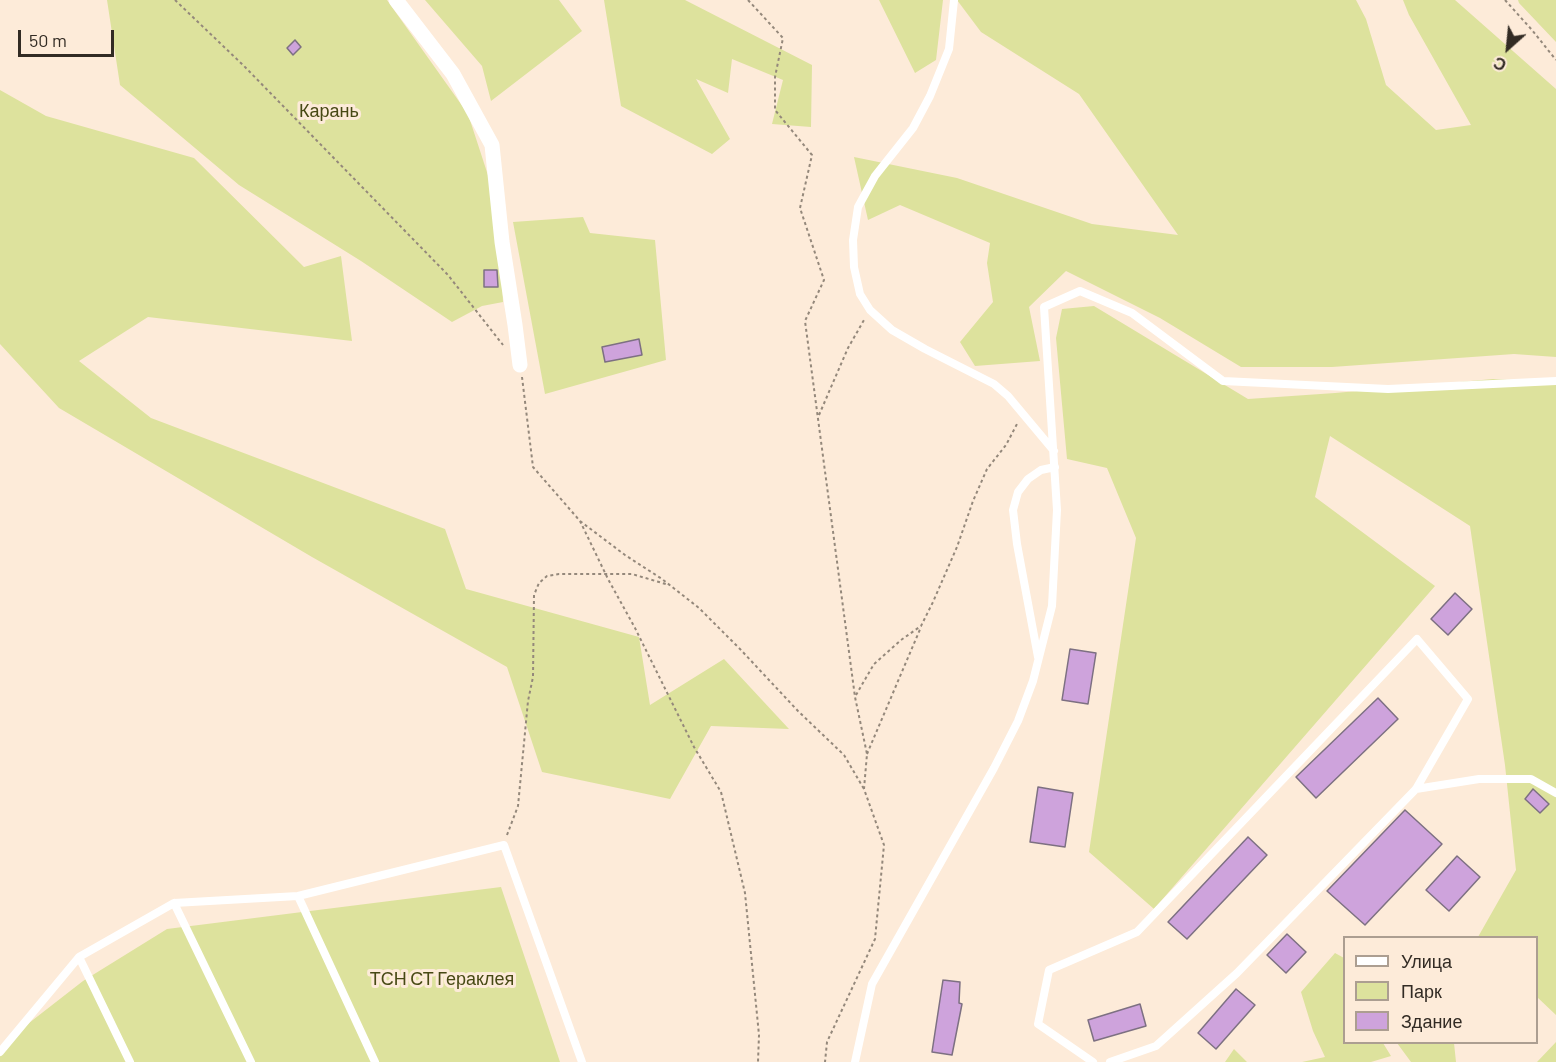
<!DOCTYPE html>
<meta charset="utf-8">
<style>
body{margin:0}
#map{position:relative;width:1556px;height:1062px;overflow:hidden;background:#fdebd9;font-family:Barlow,sans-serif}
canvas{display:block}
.legend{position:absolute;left:1343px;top:936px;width:195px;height:108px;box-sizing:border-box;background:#fdebd9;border:2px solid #ac9e91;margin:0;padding:8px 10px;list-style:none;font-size:18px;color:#322b24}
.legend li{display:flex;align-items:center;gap:12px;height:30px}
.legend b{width:30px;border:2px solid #ac9e91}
.north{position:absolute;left:1478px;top:18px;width:60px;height:60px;-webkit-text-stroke:4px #fdebd9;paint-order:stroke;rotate:207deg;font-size:16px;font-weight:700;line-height:24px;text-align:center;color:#322b24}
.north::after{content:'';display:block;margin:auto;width:21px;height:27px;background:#322b24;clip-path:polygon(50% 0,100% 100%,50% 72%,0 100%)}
.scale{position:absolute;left:18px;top:30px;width:96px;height:27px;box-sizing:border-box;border:3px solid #322b24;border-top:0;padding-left:8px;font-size:18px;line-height:21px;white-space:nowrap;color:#322b24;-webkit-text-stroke:4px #fdebd9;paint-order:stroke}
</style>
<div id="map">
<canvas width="1556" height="1062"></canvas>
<ul class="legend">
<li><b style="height:8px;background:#fff"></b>Улица</li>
<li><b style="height:16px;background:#dde29d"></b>Парк</li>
<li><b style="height:16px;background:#cea3dc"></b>Здание</li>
</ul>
<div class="north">С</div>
<div class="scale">50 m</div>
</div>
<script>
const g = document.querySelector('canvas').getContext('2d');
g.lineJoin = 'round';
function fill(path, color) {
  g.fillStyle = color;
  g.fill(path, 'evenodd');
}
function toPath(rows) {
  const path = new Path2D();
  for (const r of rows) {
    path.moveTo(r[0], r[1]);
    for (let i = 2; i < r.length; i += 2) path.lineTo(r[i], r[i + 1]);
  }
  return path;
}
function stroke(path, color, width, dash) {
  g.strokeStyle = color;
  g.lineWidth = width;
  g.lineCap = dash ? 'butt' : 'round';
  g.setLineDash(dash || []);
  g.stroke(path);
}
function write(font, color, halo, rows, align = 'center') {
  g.font = font + ' Barlow,sans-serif';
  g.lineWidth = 6;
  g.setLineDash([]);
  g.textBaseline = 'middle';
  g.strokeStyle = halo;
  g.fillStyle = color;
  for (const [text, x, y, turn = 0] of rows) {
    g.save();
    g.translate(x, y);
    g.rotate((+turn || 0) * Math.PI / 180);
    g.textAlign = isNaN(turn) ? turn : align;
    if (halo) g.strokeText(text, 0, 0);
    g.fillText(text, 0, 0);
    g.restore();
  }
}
fill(toPath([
 [107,0,387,0,468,114,499,209,503,302,482,306,452,322,361,261,239,185,120,85],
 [425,0,559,0,582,31,491,101,482,66],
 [604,0,685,0,812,65,811,127,772,124,783,80,732,59,728,93,696,79,730,139,712,154,621,106],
 [879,0,943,0,936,60,915,73],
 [957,0,1356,0,1366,19,1386,85,1436,130,1471,125,1409,15,1403,0,1455,0,1556,89,1556,357,1514,354,1332,367,1241,367,1160,318,1066,271,1029,307,1040,361,975,366,960,342,993,302,987,263,990,243,900,205,868,220,854,157,957,178,1092,224,1178,235,1079,94,981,32],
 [1518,0,1556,0,1556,42,1519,3],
 [0,90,46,116,194,158,304,267,341,256,352,341,148,317,79,361,151,418,445,529,466,589,639,637,650,705,724,659,789,729,711,726,670,799,542,772,507,667,312,557,59,408,0,344],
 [583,217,590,233,655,240,666,360,545,394,513,222],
 [1094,306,1248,399,1335,393,1493,379,1556,382,1556,1015,1537,997,1536,938,1478,937,1516,870,1505,765,1470,526,1330,436,1315,497,1435,586,1154,909,1089,852,1136,538,1107,468,1067,459,1056,338,1062,309],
 [501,887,560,1062,0,1062,0,1054,29,1023,83,981,167,929],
 [1335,953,1344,958,1344,1042,1383,1043,1391,1056,1371,1062,1302,1062,1325,1057,1313,1031,1301,992],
 [1556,1042,1556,1062,1537,1062],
 [1397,1043,1454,1043,1456,1062,1411,1062],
 [1234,1049,1247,1062,1225,1062]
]), '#dde29d');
const building = toPath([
 [295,40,301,47,293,55,287,48,295,40],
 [484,270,497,270,498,287,484,287,484,270],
 [639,339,642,355,605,362,602,347,639,339],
 [1455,593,1472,609,1448,635,1431,619,1455,593],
 [1070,649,1096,653,1088,704,1062,700,1070,649],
 [1378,698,1398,719,1316,798,1296,777,1378,698],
 [1038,787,1073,793,1065,847,1030,842,1038,787],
 [1533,789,1549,804,1540,813,1525,799,1533,789],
 [1405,810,1442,844,1365,925,1327,891,1405,810],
 [1248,837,1267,855,1187,939,1168,922,1248,837],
 [1457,856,1480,877,1449,911,1426,890,1457,856],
 [1287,934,1306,952,1286,973,1267,955,1287,934],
 [943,980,960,982,959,1003,962,1004,952,1055,932,1052,943,980],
 [1236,989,1255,1005,1216,1049,1198,1033,1236,989],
 [1140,1004,1146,1026,1094,1041,1088,1020,1140,1004]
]);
fill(building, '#cea3dc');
stroke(building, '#7d7082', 1.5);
stroke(toPath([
 [175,0,244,66,448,275,503,345],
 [748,0,783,38,775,77,775,110,812,155,800,208,824,280,805,321,855,697,867,754,864,789,884,845,875,939,827,1042,825,1062],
 [1505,0,1532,30,1556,60],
 [522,377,533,467,580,521,608,579,635,628,694,747,721,792,745,893,759,1035,758,1062],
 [819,415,848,348,864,320],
 [580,521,625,555,662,579,699,608,740,649,798,711,844,755,864,789],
 [856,695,874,664,901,640,921,626,933,602,957,547,973,501,987,469,1006,445,1017,424],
 [867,754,921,627],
 [507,835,518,806,528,701,533,677,534,595,539,583,547,576,559,574,632,574,669,585]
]), '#94887b', 2, [3, 3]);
stroke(toPath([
 [954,0,949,49,930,96,913,128,875,176,858,207,853,240,854,267,860,294,870,310,892,330,925,349,994,384,1008,396,1054,451],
 [1038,657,1017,544,1013,510,1018,492,1028,479,1041,470,1055,467],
 [1416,789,1479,779,1531,779,1556,793],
 [298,896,375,1062],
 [174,903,251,1062],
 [79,957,174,903,298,896,504,845,582,1062],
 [0,1052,79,957,130,1062],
 [855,1062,872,984,994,768,1018,721,1033,681,1052,606,1057,510,1044,307,1080,291,1132,313,1223,381,1388,389,1556,381],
 [1093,1062,1038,1024,1049,970,1137,932,1417,639,1468,699,1416,789,1237,973,1156,1046,1110,1062]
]), '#fff', 8);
stroke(toPath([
 [396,0,453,74,492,145,502,242,515,325,520,365]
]), '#fff', 15);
write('18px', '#474914', '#fdebd9', [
 ["Карань",329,111],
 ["ТСН СТ Гераклея",442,979]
]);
</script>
